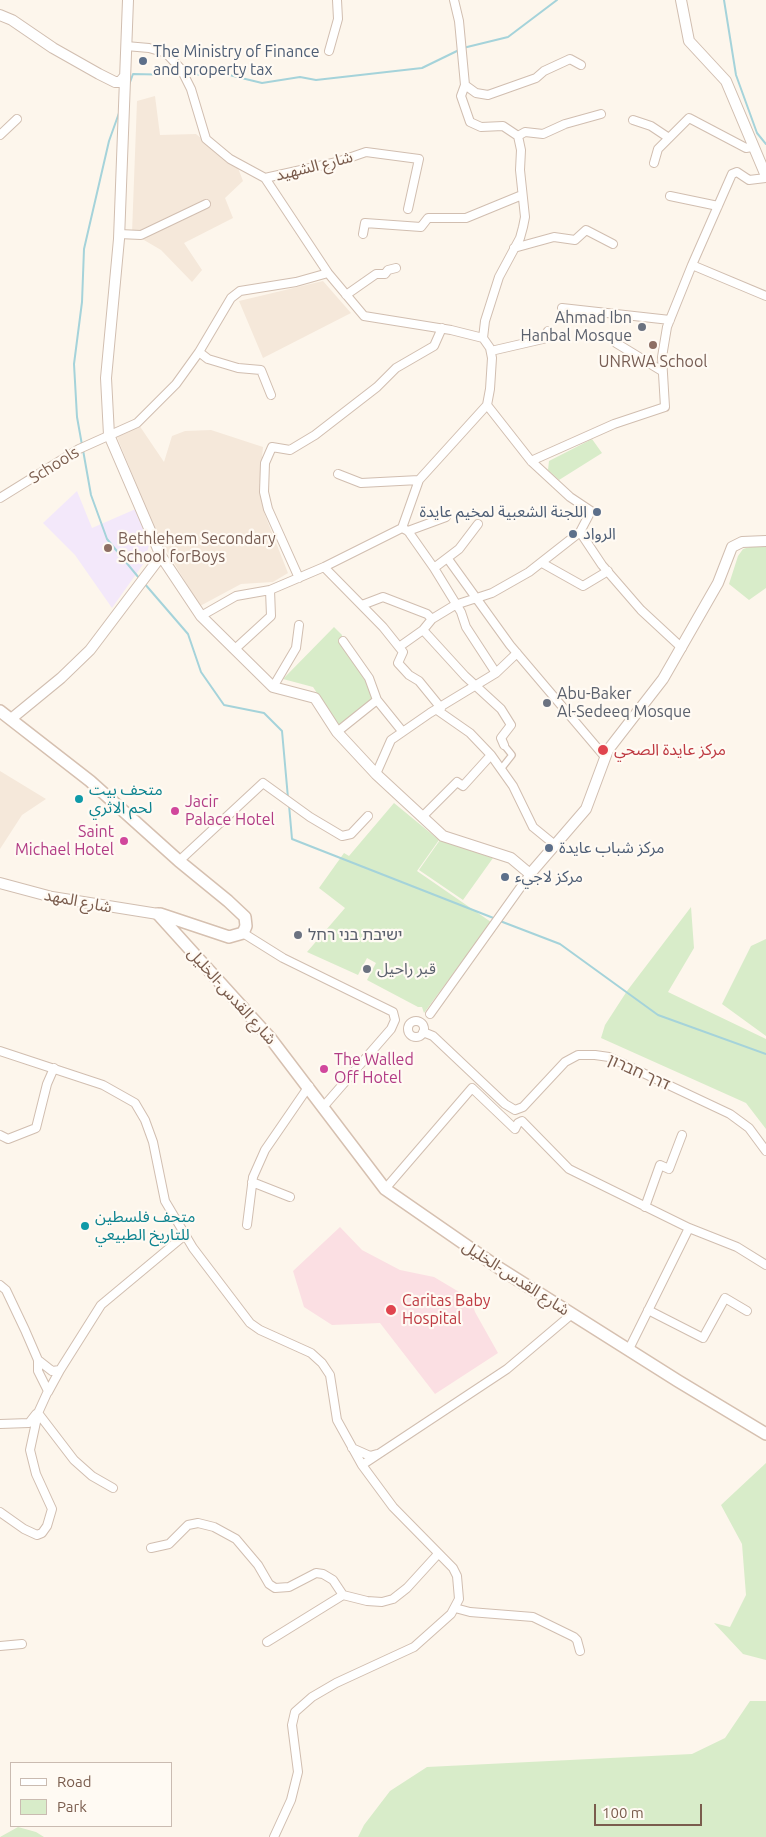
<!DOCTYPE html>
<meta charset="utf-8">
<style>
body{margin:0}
#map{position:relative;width:766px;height:1837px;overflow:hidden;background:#fdf6ec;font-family:Ubuntu,sans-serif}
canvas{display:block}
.legend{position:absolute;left:10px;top:1762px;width:162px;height:65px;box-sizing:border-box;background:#fffaf3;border:1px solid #cabbb1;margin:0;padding:6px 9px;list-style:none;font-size:15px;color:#7a5c4d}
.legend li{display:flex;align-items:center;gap:10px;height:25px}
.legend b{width:25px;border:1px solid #cabbb1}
.scale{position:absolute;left:594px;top:1804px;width:108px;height:22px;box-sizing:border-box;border:2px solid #7a5c4d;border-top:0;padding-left:6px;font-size:15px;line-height:18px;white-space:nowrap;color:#7a5c4d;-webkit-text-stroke:4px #fffaf3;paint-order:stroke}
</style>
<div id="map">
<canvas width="766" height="1837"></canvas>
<ul class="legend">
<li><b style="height:6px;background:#fff"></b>Road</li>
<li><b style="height:14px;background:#d8ecc9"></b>Park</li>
</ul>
<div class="scale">100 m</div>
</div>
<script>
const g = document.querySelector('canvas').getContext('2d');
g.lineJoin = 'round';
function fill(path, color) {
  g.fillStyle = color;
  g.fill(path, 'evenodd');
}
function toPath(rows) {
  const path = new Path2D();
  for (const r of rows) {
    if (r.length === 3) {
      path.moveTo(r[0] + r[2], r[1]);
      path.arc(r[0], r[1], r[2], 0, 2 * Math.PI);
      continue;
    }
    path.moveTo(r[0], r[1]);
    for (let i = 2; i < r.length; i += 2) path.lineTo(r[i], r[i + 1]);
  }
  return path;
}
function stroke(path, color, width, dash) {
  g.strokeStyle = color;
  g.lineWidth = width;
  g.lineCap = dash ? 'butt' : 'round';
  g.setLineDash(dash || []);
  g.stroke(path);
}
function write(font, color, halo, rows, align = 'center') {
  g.font = font + ' Ubuntu,"Noto Sans Arabic","Noto Sans Hebrew",sans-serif';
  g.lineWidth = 4.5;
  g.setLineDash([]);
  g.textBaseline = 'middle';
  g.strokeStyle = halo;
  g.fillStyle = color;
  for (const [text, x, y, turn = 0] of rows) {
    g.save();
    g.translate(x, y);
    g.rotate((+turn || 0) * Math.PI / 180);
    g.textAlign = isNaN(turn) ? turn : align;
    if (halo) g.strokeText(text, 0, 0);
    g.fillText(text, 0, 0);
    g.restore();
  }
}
fill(toPath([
 [155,96,160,135,196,134,238,168,243,181,225,198,233,218,184,243,202,270,192,282,161,250,132,233,137,101],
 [323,281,351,313,263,358,239,301],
 [139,425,164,462,172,436,185,431,211,430,263,447,259,491,265,515,288,573,273,582,241,584,200,606,157,535,117,437],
 [0,771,46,799,22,815,0,849]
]), '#f5e8da');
fill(toPath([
 [77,491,92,528,138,508,150,542,144,563,112,608,75,555,43,523]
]), '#f3e8fa');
fill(toPath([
 [340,1227,362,1250,400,1270,434,1277,471,1299,475,1312,498,1353,435,1394,380,1323,332,1325,304,1307,293,1271]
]), '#fbdfe3');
fill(toPath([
 [592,439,602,453,559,480,548,470,549,461],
 [753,546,766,547,766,588,749,600,729,584,738,556,743,549],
 [334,627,342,635,341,641,368,680,374,700,338,725,313,687,283,679],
 [394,803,439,840,417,871,491,922,424,1013,422,1007,418,1007,367,980,376,963,367,958,358,975,307,952,345,908,319,888,344,853,349,856],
 [440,840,493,858,463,900,419,870],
 [691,907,694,948,668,992,766,1039,766,1129,746,1103,601,1038,605,1025,627,991],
 [766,939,766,1036,722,1004,751,946],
 [766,1463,766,1660,743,1654,714,1623,730,1627,746,1595,742,1544,721,1505],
 [750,1701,766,1701,766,1837,358,1837,364,1825,390,1791,427,1767,692,1754,725,1738],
 [18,1827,36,1832,44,1837,0,1837]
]), '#d8ecc9');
stroke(toPath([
 [724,0,736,75,757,133,766,144],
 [463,48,508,37,557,0],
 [191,75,221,73,262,83,300,77,316,80,422,68,459,50],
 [129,85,133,74,178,75],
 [82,445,77,417,74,364,82,302,84,249,109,141,119,113],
 [83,450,91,495,107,539,139,578],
 [144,583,188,634,201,672,224,705,264,713,282,731,288,798],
 [289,805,292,839,496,919],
 [500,921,560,944,658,1015,766,1054]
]), '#a5d3da', 2);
const pedestrian = toPath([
 [501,769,512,755,504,745]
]);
const minor = toPath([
 [454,0,459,21,465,85,476,93,488,95,536,78,544,71,570,59,581,65],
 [126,46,149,48,166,53,181,69,191,89,206,139,230,159,265,178,337,162,366,152,419,159,408,209],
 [329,51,338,19,337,0],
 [465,85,461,96,470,122,481,127,503,126,518,136,521,150,520,170,525,217,523,227,520,238,499,277,485,321,483,338],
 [633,120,651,126,669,138],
 [0,135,17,119],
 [518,136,525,132,543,134,565,124,601,114],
 [654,163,658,149,689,118,746,148,752,147],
 [670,196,718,206],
 [119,234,141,235,206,204],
 [363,234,365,223,421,227,428,218,466,218,522,195],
 [514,248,554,237,575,240,586,230,613,244],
 [692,265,732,174,737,172,749,180,766,178],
 [346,295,376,274,385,274,388,270,396,268],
 [562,308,670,320],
 [616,343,662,371],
 [491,351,543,339,548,331],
 [199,352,208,359,238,368,261,370,271,395],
 [531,461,614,424,665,407,662,357,667,327,692,265,766,296],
 [338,474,361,483,419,480],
 [0,498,79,449,137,423,176,384,199,352,231,298,240,291,296,282,328,273],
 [478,524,459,549,434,568,461,612,466,627,496,673],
 [402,528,408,531,434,568],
 [408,531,446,517],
 [580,532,602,565,641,610,682,648],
 [448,559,510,645,605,757],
 [542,563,583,586,608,571],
 [324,567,383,627,403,652,398,663,409,675,419,681,441,708],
 [299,578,268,509,264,492,265,463,272,447,290,450,315,435,377,387,396,368,434,346,442,328],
 [362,605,383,597,427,614,432,619],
 [201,616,236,596,270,590,324,567,402,528,419,480,487,405,490,389,492,358,490,348,483,338,451,330,364,316,328,273,265,178],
 [423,630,465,676,501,709,511,725,501,738,504,745],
 [343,641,369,678,377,700,402,731],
 [399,647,423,630,432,619,455,605,492,593,529,572,580,532,591,511,570,497,531,461,487,405],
 [235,649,271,616,270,590],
 [273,687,296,648,299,625],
 [437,710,470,733,491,755,513,786,533,827,555,845],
 [337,732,377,700],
 [376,774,391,740,430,713,496,673,517,653],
 [423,816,457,782,463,786,491,755],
 [179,861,263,783,310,817,342,836,351,834,368,816],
 [243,933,283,958,393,1012,395,1020,391,1029,324,1106],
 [430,1014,530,874],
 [416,1029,8],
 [423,1032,433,1036,505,1104,515,1110,523,1107,565,1062,578,1055,595,1055,609,1057,730,1114,749,1128,766,1151],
 [0,1051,103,1085,135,1103,145,1120,153,1142,165,1201,193,1248,250,1323,260,1330,311,1353,322,1363,330,1375,337,1420,362,1465],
 [0,1135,8,1139,36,1128,47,1084,54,1068],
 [252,1182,290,1197],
 [385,1189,472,1088,515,1129,518,1123,522,1121,569,1169,689,1228,737,1247,766,1265],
 [645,1207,660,1165,669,1169,682,1135],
 [247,1225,253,1177,265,1150,309,1086],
 [0,1285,6,1290,25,1330,38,1360,38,1371,48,1391,38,1413,30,1450,36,1474,52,1509,47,1526,42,1533,37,1535,24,1529,0,1512],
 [648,1310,703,1338,725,1298,747,1311],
 [629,1349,689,1228],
 [38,1360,52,1371,60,1370,101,1305,185,1235],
 [48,1392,60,1370],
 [38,1413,74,1460,92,1476,113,1488],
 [0,1424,29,1423,36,1414],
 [352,1448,370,1456,377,1454],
 [151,1548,169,1544,188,1525,198,1523,214,1527,236,1539,258,1565,269,1584,275,1588,289,1587,316,1573,323,1574,333,1580,343,1595,367,1601,382,1602,393,1599,407,1588,438,1554],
 [455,1608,470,1612,533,1617,574,1637,577,1640,580,1651],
 [267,1642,343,1595],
 [0,1646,22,1644],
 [274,1837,291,1800,298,1772,292,1725,295,1712,312,1697,336,1683,414,1647,451,1614,459,1599,457,1576,453,1568,393,1507,362,1465,507,1369,572,1314]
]);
const tertiary = toPath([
 [128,0,119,239,106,378,109,435,161,556,201,616,273,687,315,698,337,732,376,774,443,836,511,858,530,874,586,809,608,750,663,679,718,583,732,547,742,542,766,541],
 [681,0,689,41,726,81,766,176],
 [0,15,12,20,53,48,99,74,115,82,120,82,125,76],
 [11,719,61,678,90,650,161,556],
 [0,883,52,897,158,914]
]);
const secondary = toPath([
 [0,711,90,781,179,861,228,901,245,917,246,926,243,933,229,937,160,914],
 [158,914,271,1039,385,1189,499,1268,678,1381,766,1434]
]);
stroke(pedestrian, '#d1beb0', 8);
stroke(minor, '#d1beb0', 10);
stroke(tertiary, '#d1beb0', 12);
stroke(secondary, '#d6c0b0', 14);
stroke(pedestrian, '#fff', 5.5);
stroke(minor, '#fff', 8);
stroke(tertiary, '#fff', 10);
stroke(secondary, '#fff', 11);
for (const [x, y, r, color] of [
 [143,61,5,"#5c6f8a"],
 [642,327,5,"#6b7280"],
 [653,345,5,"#8d6e63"],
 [597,512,5,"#5c6f8a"],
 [573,534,5,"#5c6f8a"],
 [108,548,5,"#8d6e63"],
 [547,703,5,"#6b7280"],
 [603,750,6,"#e0444e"],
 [79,799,5,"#0f9aa8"],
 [175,811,5,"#d1479c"],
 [124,841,5,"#d1479c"],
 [549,848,5,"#5c6f8a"],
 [505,877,5,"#5c6f8a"],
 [298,935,5,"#6b7280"],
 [367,969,5,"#6b7280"],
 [324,1069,5,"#d1479c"],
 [85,1226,5,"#0f9aa8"],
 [391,1310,6,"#e0444e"]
]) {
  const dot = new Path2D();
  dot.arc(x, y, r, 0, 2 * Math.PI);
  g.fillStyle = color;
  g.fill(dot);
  stroke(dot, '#fffaf3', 2);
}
write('16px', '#4e5e75', '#fffaf3', [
 ["The Ministry of Finance",153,52],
 ["and property tax",153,70],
 ["اللجنة الشعبية لمخيم عايدة",587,512,"right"],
 ["الرواد",583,534],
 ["مركز شباب عايدة",559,848],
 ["مركز لاجيء",515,877]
], 'left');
write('16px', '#7a5c4d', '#fffaf3', [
 ["شارع الشهيد",314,166,-14],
 ["Schools",54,465,-32],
 ["شارع المهد",78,901,11],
 ["شارع القدس-الخليل",232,996,48],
 ["דרך חברון",639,1072,24],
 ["شارع القدس-الخليل",516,1278,33]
]);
write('16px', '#5b616d', '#fffaf3', [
 ["Ahmad Ibn",632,318,"right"],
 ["Hanbal Mosque",632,336,"right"],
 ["Abu-Baker",557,694],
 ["Al-Sedeeq Mosque",557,712],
 ["ישיבת בני רחל",308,935],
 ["قبر راحيل",377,969]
], 'left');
write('16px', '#785e54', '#fffaf3', [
 ["UNRWA School",653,362],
 ["Bethlehem Secondary",118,539,"left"],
 ["School forBoys",118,557,"left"]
]);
write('16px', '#be3a42', '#fffaf3', [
 ["مركز عايدة الصحي",614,750],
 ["Caritas Baby",402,1301],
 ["Hospital",402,1319]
], 'left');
write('16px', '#0d838f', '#fffaf3', [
 ["متحف بيت",89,790],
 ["لحم الاثري",89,808],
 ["متحف فلسطين",95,1217],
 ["للتاريخ الطبيعي",95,1235]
], 'left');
write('16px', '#b23c85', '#fffaf3', [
 ["Jacir",185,802],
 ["Palace Hotel",185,820],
 ["Saint",114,832,"right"],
 ["Michael Hotel",114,850,"right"],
 ["The Walled",334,1060],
 ["Off Hotel",334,1078]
], 'left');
</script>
